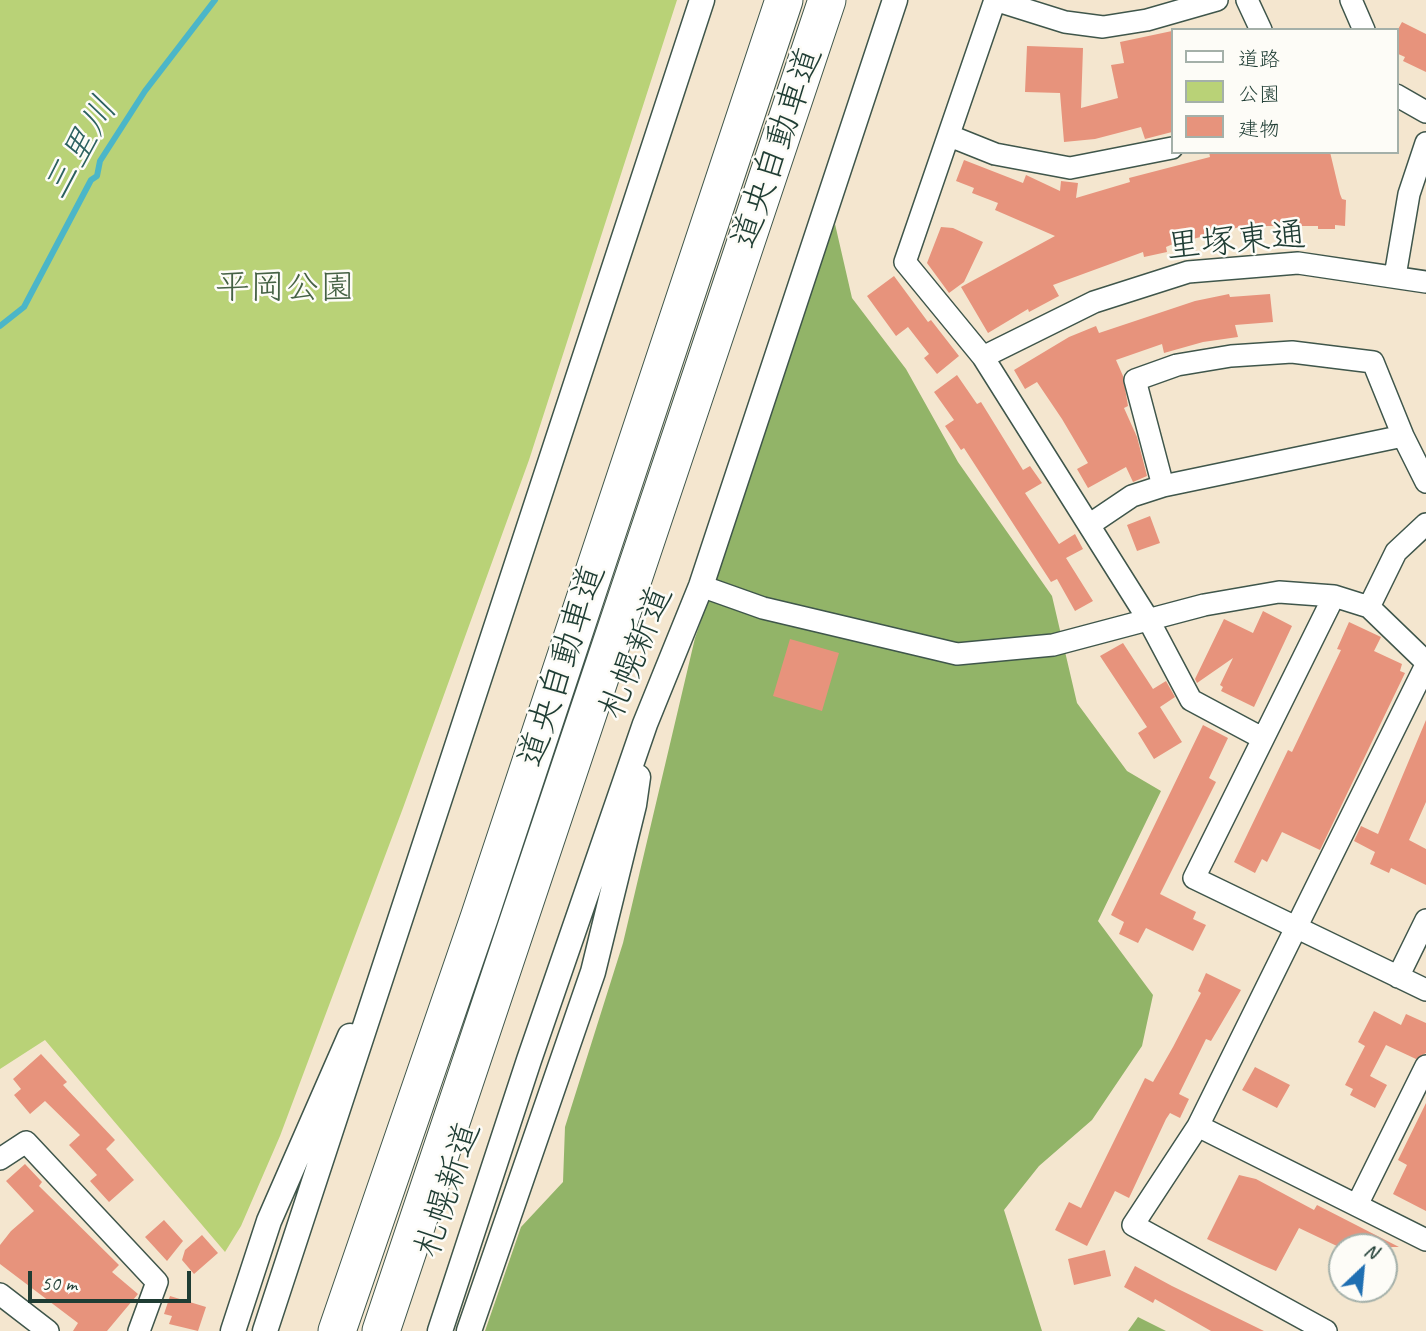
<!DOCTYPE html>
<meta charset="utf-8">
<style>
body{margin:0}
#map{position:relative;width:1426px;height:1331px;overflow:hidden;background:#f4e6cf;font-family:Caveat,"Klee One",sans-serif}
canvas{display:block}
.legend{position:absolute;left:1171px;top:28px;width:228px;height:126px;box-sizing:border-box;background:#fdfcf7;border:2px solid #a4b0a9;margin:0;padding:9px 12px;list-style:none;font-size:21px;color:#1f3d34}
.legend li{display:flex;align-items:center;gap:14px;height:35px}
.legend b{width:35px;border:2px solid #a4b0a9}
.north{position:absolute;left:1328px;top:1233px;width:70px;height:70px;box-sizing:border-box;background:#fdfcf7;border:2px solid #a4b0a9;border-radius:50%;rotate:26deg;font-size:19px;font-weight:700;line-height:28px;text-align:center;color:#1f3d34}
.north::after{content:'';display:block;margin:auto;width:24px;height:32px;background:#1f6fb2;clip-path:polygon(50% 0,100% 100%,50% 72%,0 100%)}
.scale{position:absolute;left:28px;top:1271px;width:163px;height:32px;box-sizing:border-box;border:4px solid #1f3d34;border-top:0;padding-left:9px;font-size:21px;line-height:24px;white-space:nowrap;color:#1f3d34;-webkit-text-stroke:5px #fdfcf7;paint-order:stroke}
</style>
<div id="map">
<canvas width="1426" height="1331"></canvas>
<ul class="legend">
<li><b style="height:9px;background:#fff"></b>道路</li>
<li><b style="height:19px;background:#b9d277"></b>公園</li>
<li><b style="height:19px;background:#e7937c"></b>建物</li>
</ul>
<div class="north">N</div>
<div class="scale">50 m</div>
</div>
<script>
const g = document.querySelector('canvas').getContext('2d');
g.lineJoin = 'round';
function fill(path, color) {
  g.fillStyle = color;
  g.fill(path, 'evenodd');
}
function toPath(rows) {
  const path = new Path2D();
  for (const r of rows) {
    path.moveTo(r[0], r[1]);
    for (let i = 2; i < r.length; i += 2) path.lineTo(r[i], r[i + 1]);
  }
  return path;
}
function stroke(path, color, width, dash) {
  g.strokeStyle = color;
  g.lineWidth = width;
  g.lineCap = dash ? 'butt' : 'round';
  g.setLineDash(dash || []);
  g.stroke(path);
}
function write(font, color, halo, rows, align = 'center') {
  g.font = font + ' Caveat,"Klee One",sans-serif';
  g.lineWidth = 5;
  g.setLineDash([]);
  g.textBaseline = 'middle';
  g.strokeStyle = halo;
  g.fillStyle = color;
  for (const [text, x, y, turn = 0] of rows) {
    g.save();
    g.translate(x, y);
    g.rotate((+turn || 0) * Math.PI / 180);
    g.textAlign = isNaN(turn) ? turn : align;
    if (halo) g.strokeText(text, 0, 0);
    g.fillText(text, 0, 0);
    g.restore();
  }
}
fill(toPath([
 [0,0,677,0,529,460,403,808,280,1136,241,1226,225,1252,45,1040,0,1069]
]), '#b9d277');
fill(toPath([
 [835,224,852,298,906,369,958,462,1052,596,1077,703,1127,771,1161,791,1098,921,1153,995,1142,1046,1092,1120,1039,1166,1004,1210,1042,1331,485,1331,521,1227,563,1182,565,1127,623,943,695,638,728,542,794,323],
 [1138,1317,1166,1331,1128,1331]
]), '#92b468');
stroke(toPath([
 [0,326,24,307,91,180,97,176,100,161,145,91,215,0]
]), '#4bb6c8', 6);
fill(toPath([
 [1402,22,1426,34,1426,72,1403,61,1405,57,1396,53,1396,33],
 [1172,31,1172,132,1145,139,1141,127,1095,139,1064,142,1060,93,1025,92,1027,46,1083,48,1081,108,1118,98,1111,65,1124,63,1120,42],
 [1209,152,1330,152,1340,194,1342,199,1346,200,1345,226,1335,225,1335,229,1318,229,1318,226,1258,226,1258,233,1240,234,1240,227,1173,244,1166,247,1167,252,1144,257,1143,252,1053,285,1059,296,1029,312,1028,309,988,333,961,287,1055,236,995,210,998,203,972,193,974,188,956,181,964,160,1023,183,1026,175,1060,191,1061,181,1078,183,1076,198,1130,182,1129,178,1210,157],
 [941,227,953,228,983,242,964,282,949,293,927,263],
 [894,276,928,322,931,320,959,356,937,374,924,358,929,354,908,327,896,336,867,296],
 [1229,294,1230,297,1270,294,1273,322,1235,325,1238,337,1203,342,1164,353,1162,344,1116,360,1123,376,1128,406,1124,408,1137,437,1147,476,1133,482,1126,467,1088,488,1077,469,1088,463,1062,419,1037,382,1025,389,1014,370,1069,337,1096,326,1099,333,1195,301],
 [957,375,977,404,981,402,1023,470,1030,466,1042,483,1025,493,1059,544,1075,534,1083,549,1066,558,1093,601,1075,611,1057,579,1051,582,964,448,961,450,945,426,954,420,934,392],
 [1150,516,1160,543,1137,551,1127,525],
 [1263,611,1292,626,1254,707,1221,691,1223,687,1220,685,1233,658,1197,683,1195,679,1224,619,1253,633],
 [1349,622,1381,637,1374,651,1402,664,1400,671,1405,673,1320,850,1282,832,1267,862,1262,859,1255,873,1234,862,1288,750,1292,752,1315,704,1341,650,1337,649],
 [790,639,839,653,822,711,773,696],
 [1123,643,1153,689,1166,681,1175,697,1160,707,1182,742,1154,759,1138,733,1147,727,1100,656],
 [1426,720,1426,802,1409,840,1426,849,1426,885,1391,868,1389,873,1370,864,1375,852,1354,841,1361,826,1378,834],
 [1203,725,1228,738,1209,778,1216,782,1160,894,1196,912,1193,919,1206,925,1193,951,1146,928,1138,943,1119,934,1124,922,1111,915],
 [1206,973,1241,990,1211,1041,1206,1039,1179,1094,1189,1099,1180,1118,1170,1113,1166,1119,1129,1198,1115,1191,1087,1246,1055,1230,1069,1202,1081,1208,1145,1078,1153,1082,1173,1047,1201,993,1198,991],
 [1374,1011,1401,1025,1406,1014,1426,1023,1426,1053,1416,1059,1386,1045,1370,1076,1387,1085,1375,1108,1350,1095,1353,1089,1345,1085,1365,1046,1358,1042],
 [41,1054,67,1082,63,1085,115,1140,106,1149,134,1180,109,1202,90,1181,97,1175,69,1145,80,1135,45,1101,30,1114,14,1095,21,1089,13,1079],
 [1255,1067,1290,1085,1277,1108,1242,1090],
 [1426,1103,1426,1211,1393,1194,1407,1165,1398,1160],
 [25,1164,42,1182,39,1186,119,1265,112,1272,138,1294,107,1331,73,1331,78,1323,0,1264,0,1245,11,1231,34,1211,6,1181],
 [1239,1175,1256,1179,1314,1210,1317,1205,1399,1247,1339,1247,1299,1228,1276,1271,1262,1265,1207,1239],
 [164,1220,183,1241,167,1261,145,1237],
 [202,1235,218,1253,194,1274,182,1260,185,1250],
 [1105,1250,1111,1276,1074,1285,1068,1259],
 [1135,1266,1172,1286,1264,1331,1211,1331,1155,1299,1153,1303,1124,1287],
 [170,1296,206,1307,198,1331,169,1324,172,1316,164,1314]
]), '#e7937c');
const minor = toPath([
 [995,0,905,262,983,357,1148,619,1191,700,1262,738],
 [995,0,1065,22,1103,27,1147,20,1217,0],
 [1247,0,1261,30],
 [1351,0,1364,30],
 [1396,95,1426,112],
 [950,136,995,154,1070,168,1172,148],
 [1395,276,1409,194,1426,143],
 [983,357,1094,302,1188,272,1298,263,1426,282],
 [1163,486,1135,380,1177,365,1231,356,1292,352,1373,362,1403,436],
 [1089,525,1132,496,1163,486,1403,436,1426,482],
 [701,586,763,608,957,654,1053,645,1204,605,1279,592,1334,596,1369,607,1426,662],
 [1334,596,1194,878,1426,990],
 [1369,607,1396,552,1426,524],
 [1398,977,1426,920],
 [1198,1126,1426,1240],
 [0,1159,26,1142,157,1282,139,1331],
 [1357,1205,1426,1066],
 [0,1294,48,1331],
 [1326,1331,1133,1225,1198,1126,1426,665]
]);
const tertiary = toPath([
 [233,1331,269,1221,350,1036],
 [265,1331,702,0],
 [440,1331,529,1060,645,724,701,586,895,0],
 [469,1331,593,972,634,805,638,777]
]);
const motorway = toPath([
 [337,1331,479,918,784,0],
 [381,1331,827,0]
]);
stroke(minor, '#3f564b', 24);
stroke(tertiary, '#3f564b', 27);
stroke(motorway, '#3f564b', 39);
stroke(minor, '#fff', 21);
stroke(tertiary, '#fff', 24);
stroke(motorway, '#fff', 37);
write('35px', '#1f3d34', '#fdfcf7', [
 ["道央自動車道",778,148,-71],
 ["里塚東通",1236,242,-5],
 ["札幌新道",637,653,-68],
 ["道央自動車道",563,666,-72],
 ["札幌新道",449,1190,-72]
]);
write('35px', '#466245', '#fdfcf7', [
 ["平岡公園",285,289]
]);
write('italic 37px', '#2c6160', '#fdfcf7', [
 ["三里川",81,149,-60]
]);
</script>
